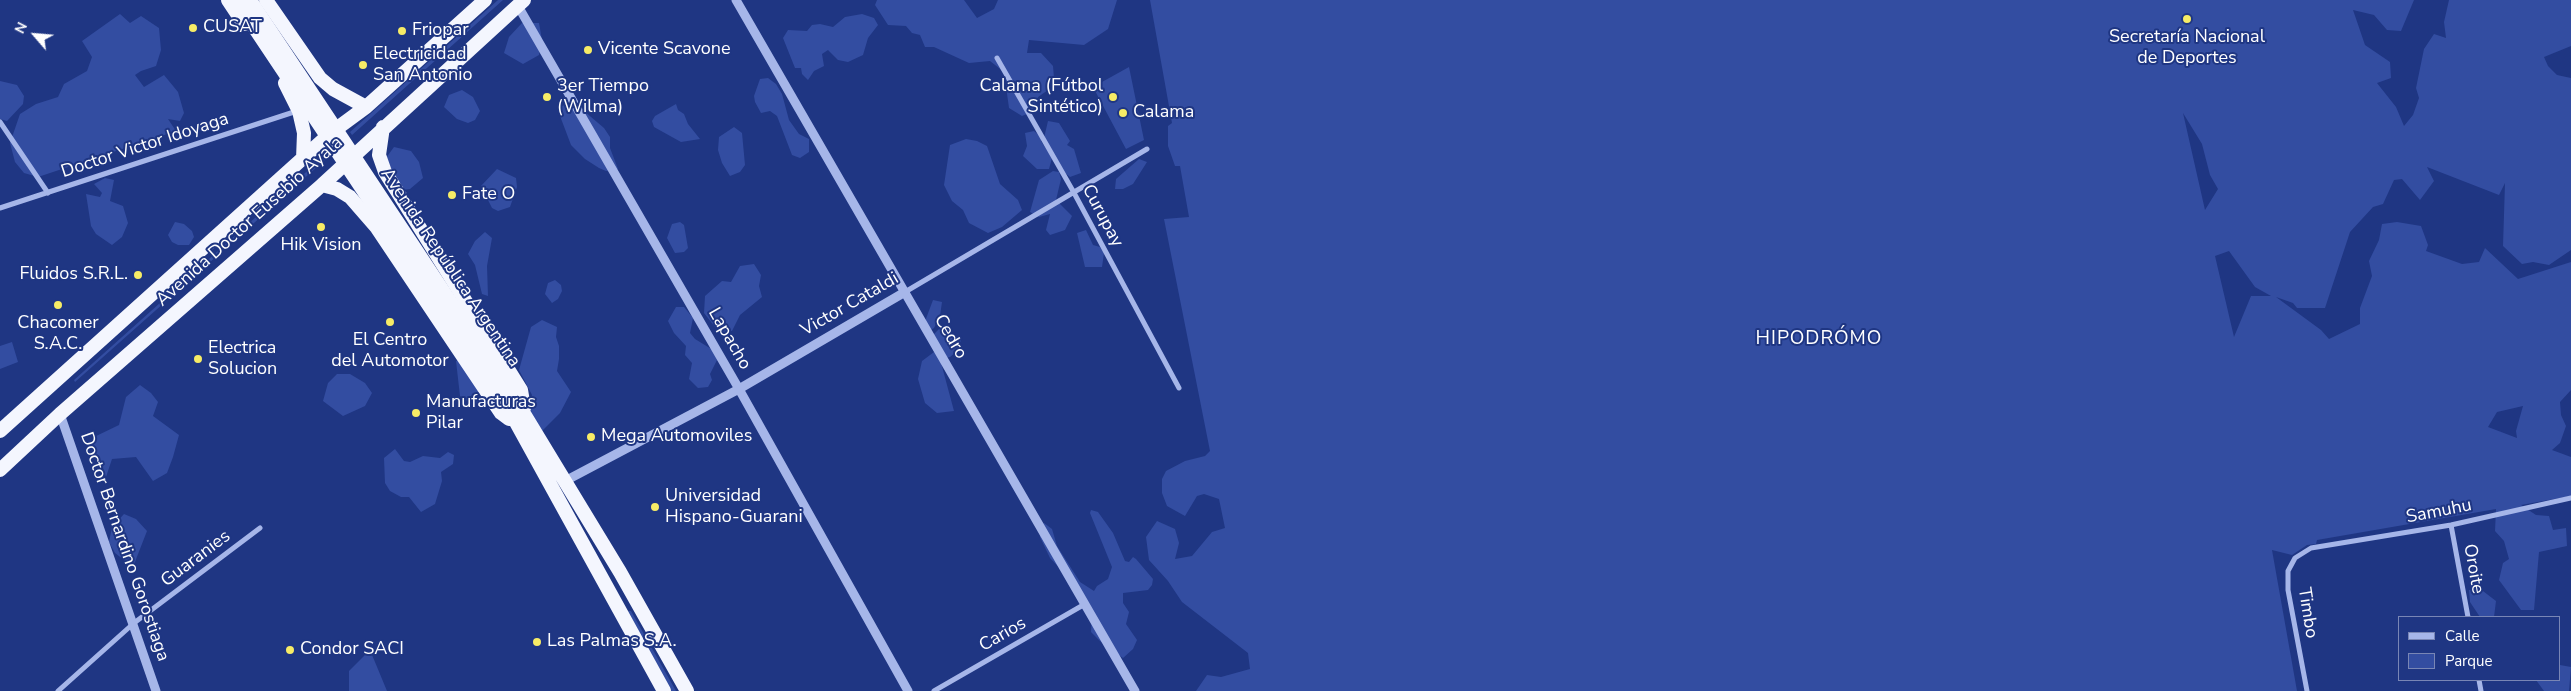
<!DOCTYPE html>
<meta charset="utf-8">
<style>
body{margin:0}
#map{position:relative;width:2571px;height:691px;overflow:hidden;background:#1f3683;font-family:"Nunito Sans",sans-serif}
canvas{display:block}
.legend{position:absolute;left:2398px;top:616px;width:162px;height:65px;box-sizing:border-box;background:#1f3683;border:1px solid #7986b5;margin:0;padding:6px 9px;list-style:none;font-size:15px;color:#fff}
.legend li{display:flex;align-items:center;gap:10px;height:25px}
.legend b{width:25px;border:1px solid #7986b5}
.north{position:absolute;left:10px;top:10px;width:50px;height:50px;-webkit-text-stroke:4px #1f3683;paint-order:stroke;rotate:297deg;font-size:14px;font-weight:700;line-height:20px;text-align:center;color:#fff}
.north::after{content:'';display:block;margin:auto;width:18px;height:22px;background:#fff;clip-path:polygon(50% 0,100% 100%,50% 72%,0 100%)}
</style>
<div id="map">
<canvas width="2571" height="691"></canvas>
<ul class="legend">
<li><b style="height:6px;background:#a6b6e9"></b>Calle</li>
<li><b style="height:14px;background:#334da1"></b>Parque</li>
</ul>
<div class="north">N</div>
</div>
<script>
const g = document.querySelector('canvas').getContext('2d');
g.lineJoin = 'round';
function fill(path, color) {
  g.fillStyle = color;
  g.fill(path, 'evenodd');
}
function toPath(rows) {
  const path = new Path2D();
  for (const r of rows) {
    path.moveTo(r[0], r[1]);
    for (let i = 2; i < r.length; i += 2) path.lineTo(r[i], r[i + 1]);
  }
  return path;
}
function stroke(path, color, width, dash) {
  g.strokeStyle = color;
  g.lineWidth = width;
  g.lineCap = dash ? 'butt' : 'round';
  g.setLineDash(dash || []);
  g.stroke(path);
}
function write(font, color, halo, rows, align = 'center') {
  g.font = font + ' "Nunito Sans",sans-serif';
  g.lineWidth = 4;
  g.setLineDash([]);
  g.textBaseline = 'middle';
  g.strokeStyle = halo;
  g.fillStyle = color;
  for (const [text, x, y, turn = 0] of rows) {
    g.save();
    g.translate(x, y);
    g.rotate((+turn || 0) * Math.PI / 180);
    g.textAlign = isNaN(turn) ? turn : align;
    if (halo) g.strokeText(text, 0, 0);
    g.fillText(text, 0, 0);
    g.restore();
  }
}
fill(toPath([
 [498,0,503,0,352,135,350,132],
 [877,0,964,0,977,18,994,9,998,0,1117,0,1108,29,1084,45,1029,40,1027,53,1041,53,1053,66,1054,78,1051,88,1038,97,1032,112,1022,116,1009,108,1004,72,990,61,969,63,934,47,925,47,920,35,912,33,906,26,888,25,875,5],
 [1150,0,2414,0,2401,31,2387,30,2374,15,2353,10,2365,45,2390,62,2391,78,2377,83,2396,107,2404,126,2413,115,2419,98,2416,88,2424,49,2434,34,2446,38,2444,22,2449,0,2571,0,2571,46,2544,57,2548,66,2557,75,2571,78,2571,250,2549,265,2533,262,2522,264,2503,246,2505,183,2499,195,2427,167,2434,181,2420,200,2402,179,2394,180,2383,204,2373,207,2350,232,2325,308,2297,308,2293,303,2276,297,2321,330,2329,339,2360,324,2360,308,2372,276,2369,261,2379,240,2382,224,2397,222,2421,226,2428,245,2426,251,2462,264,2479,262,2485,248,2518,279,2571,262,2571,390,2560,402,2561,415,2566,426,2560,443,2552,450,2571,457,2571,496,2521,505,2536,515,2549,516,2553,530,2566,528,2567,546,2539,552,2534,610,2521,610,2499,580,2503,563,2509,559,2504,541,2495,531,2496,509,2317,540,2316,544,2307,545,2292,555,2272,550,2297,691,1196,691,1207,675,1221,677,1250,669,1248,653,1182,602,1168,581,1149,560,1146,537,1157,521,1175,529,1179,543,1175,559,1192,556,1212,532,1225,528,1219,499,1204,494,1197,496,1185,516,1167,506,1162,493,1162,479,1166,471,1185,461,1205,456,1210,451,1164,219,1189,217,1180,166,1175,166,1168,146,1168,126,1172,123],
 [2183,113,2202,144,2210,175,2218,189,2205,210],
 [2229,251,2255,287,2271,296,2251,296,2234,337,2215,256],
 [2523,406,2516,431,2517,438,2488,427,2497,412],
 [120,14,130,23,141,16,159,28,161,50,156,66,141,71,135,75,144,87,164,75,178,92,184,113,180,121,168,119,176,131,38,177,24,173,15,162,10,143,20,114,36,104,58,97,64,84,87,71,92,57,82,41],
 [862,14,874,18,878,25,868,38,863,55,848,62,838,60,828,50,822,54,824,66,814,71,808,80,802,74,801,68,795,68,783,38,788,30,807,31,812,25,820,24,833,27,845,17],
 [522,23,539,23,542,40,539,55,523,64,504,53,509,37],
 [1129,67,1144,140,1126,149,1093,87],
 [768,78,776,84,782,94,789,120,799,134,809,139,809,152,800,158,792,155,777,116,770,111,761,113,755,102,754,96,760,79],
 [0,81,17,85,24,96,23,104,7,121,0,119],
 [462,90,473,97,480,111,475,120,468,123,457,119,444,107,449,95],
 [567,104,584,111,604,128,610,137,610,148,618,169,606,171,599,168,585,159,571,145,557,108],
 [676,104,678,110,684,114,688,124,700,139,681,142,654,127,652,121,655,116],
 [1048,121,1059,123,1070,141,1067,145,1074,149,1081,173,1070,177,1064,172,1044,138],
 [734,127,742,133,745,165,740,172,730,176,722,163,718,150,719,137],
 [1034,131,1041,137,1041,141,1052,158,1049,169,1037,169,1023,156,1027,146,1025,133],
 [966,139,977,141,987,146,1000,184,1018,200,1022,210,1002,227,988,233,969,223,963,210,952,201,944,185,950,145],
 [394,147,411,151,419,162,423,178,410,189,402,190,383,162],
 [333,148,335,151,75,382,74,380],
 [1139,159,1147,162,1133,184,1123,189,1115,189,1116,179],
 [497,169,516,178,517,187,510,207,498,211,492,208,481,186],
 [1053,171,1059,172,1061,179,1056,200,1072,216,1065,230,1050,235,1046,230,1050,214,1039,217,1030,212,1039,180],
 [105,178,114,180,110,201,123,206,128,223,122,237,112,245,96,234,91,226,86,194,100,197,102,193,94,184],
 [175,222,184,224,192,231,194,237,189,245,178,245,172,242,168,235],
 [680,222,684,225,688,248,684,252,675,253,667,238,672,224],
 [1086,230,1093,245,1100,247,1104,253,1102,267,1085,267,1077,233],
 [485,232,492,238,487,266,488,296,482,294,475,265,468,254,475,241],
 [754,264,761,275,759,286,762,297,740,315,732,331,719,332,704,313,705,296,722,281,731,282,740,266],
 [555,280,561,285,562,291,558,299,552,303,545,294,548,283],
 [933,300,942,302,940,316,934,328,926,333,924,324],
 [676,307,684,307,693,318,690,333,695,339,713,350,717,360,710,374,712,380,708,387,698,388,689,379,692,363,685,355,686,346,674,333,668,321],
 [542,320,557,327,556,337,559,346,559,359,557,371,571,392,560,413,536,437,527,409,532,395,519,370,531,327],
 [939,329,961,340,957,351,950,357,940,359,954,411,937,413,925,403,918,379,922,361,934,352,934,334],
 [12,342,18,362,0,369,0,346],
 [469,357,483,390,479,395,481,403,471,404,460,396,456,361],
 [337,374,350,374,365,383,372,393,365,406,343,416,323,401,328,383],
 [140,385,151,393,158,402,153,416,179,435,173,457,167,473,153,481,136,457,112,459,106,477,102,465,95,457,92,438,119,425,126,397],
 [395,449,404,461,410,462,423,456,440,458,448,452,454,455,453,464,441,472,442,481,435,504,421,512,409,497,401,497,390,491,385,483,384,458],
 [1091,510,1098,512,1113,533,1125,561,1129,562,1133,557,1136,559,1153,579,1152,585,1148,590,1123,593,1123,603,1129,612,1126,624,1137,640,1133,649,1123,658,1100,641,1091,632,1092,616,1068,577,1050,558,1040,537,1039,527,1044,523,1052,529,1057,546,1080,582,1094,591,1097,586,1108,579,1112,567,1090,513],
 [124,514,136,519,147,531,133,567,115,553,109,542,112,527],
 [2479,588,2496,601,2494,617,2480,617,2470,602,2469,590],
 [628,611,631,611,676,691,671,691],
 [370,650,387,691,349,691,349,671],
 [2560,665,2571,667,2569,691,2544,691,2536,680,2560,680]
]), '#334da1');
stroke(toPath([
 [997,58,1073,191,1179,388],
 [0,122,48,193],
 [0,208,297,111],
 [905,292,1147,149],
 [2451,525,2468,617],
 [2479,680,2481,691],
 [58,691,134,623,260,528],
 [934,691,1085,604],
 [2307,691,2288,590,2288,571,2295,558,2311,548,2451,525,2571,498]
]), '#a6b6e9', 5);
stroke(toPath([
 [736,0,1135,691],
 [518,6,739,389,908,691],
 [60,414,156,691],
 [565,481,739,389,905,292]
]), '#a6b6e9', 9);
stroke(toPath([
 [228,0,244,24],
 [266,0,320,78,333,89,366,107],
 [285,83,299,111,304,133,303,159],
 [383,127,379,155,385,172,521,390,524,408],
 [322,185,337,189,350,197,377,228,501,413,509,419],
 [515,399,620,572,687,691],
 [506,404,664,691],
 [0,431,332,132,366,107,485,0],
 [0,470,60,414,322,185,524,0]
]), '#f4f6fe', 14);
stroke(toPath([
 [236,0,506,404],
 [250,0,515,399]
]), '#f4f6fe', 14);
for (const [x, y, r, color] of [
 [2187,19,5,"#f7ec66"],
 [193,28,5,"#f7ec66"],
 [402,31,5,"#f7ec66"],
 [588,50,5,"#f7ec66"],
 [363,65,5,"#f7ec66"],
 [547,97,5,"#f7ec66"],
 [1113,97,5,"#f7ec66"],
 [1123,113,5,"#f7ec66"],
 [452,195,5,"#f7ec66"],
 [321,227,5,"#f7ec66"],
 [138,275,5,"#f7ec66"],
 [58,305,5,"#f7ec66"],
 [390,322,5,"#f7ec66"],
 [198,359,5,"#f7ec66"],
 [416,413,5,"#f7ec66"],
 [591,437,5,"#f7ec66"],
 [655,507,5,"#f7ec66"],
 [537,642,5,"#f7ec66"],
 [290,650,5,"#f7ec66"]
]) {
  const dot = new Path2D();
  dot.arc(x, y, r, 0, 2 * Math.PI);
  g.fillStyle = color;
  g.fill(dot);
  stroke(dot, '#1f3683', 2);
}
write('18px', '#fff', '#1f3683', [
 ["CUSAT",203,28],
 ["Friopar",412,31],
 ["Secretaría Nacional",2187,38,"center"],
 ["de Deportes",2187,59,"center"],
 ["Vicente Scavone",598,50],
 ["Electricidad",373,55],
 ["San Antonio",373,76],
 ["3er Tiempo",557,87],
 ["(Wilma)",557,108],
 ["Calama (Fútbol",1103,87,"right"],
 ["Sintético)",1103,108,"right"],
 ["Calama",1133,113],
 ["Fate O",462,195],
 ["Hik Vision",321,246,"center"],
 ["Fluidos S.R.L.",128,275,"right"],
 ["Chacomer",58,324,"center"],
 ["S.A.C.",58,345,"center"],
 ["El Centro",390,341,"center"],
 ["del Automotor",390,362,"center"],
 ["Electrica",208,349],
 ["Solucion",208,370],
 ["Manufacturas",426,403],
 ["Pilar",426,424],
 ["Mega Automoviles",601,437],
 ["Universidad",665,497],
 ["Hispano-Guarani",665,518],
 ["Las Palmas S.A.",547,642],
 ["Condor SACI",300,650]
], 'left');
write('18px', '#fff', '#1f3683', [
 ["Doctor Victor Idoyaga",145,146,-18],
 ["Curupay",1102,216,62],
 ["Avenida Doctor Eusebio Ayala",250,222,-42],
 ["Avenida República Argentina",450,268,56],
 ["Victor Cataldi",850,305,-30],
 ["Cedro",950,337,60],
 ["Lapacho",729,339,60],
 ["Samuhu",2439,512,-11],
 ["Doctor Bernardino Gorostiaga",124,547,71],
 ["Guaranies",196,559,-37],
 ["Oroite",2473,569,80],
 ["Timbo",2307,613,81],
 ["Carios",1003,635,-30]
]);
g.letterSpacing = '1px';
write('19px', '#fff', '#1f3683', [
 ["HIPODRÓMO",1819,339]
]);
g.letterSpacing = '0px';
</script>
